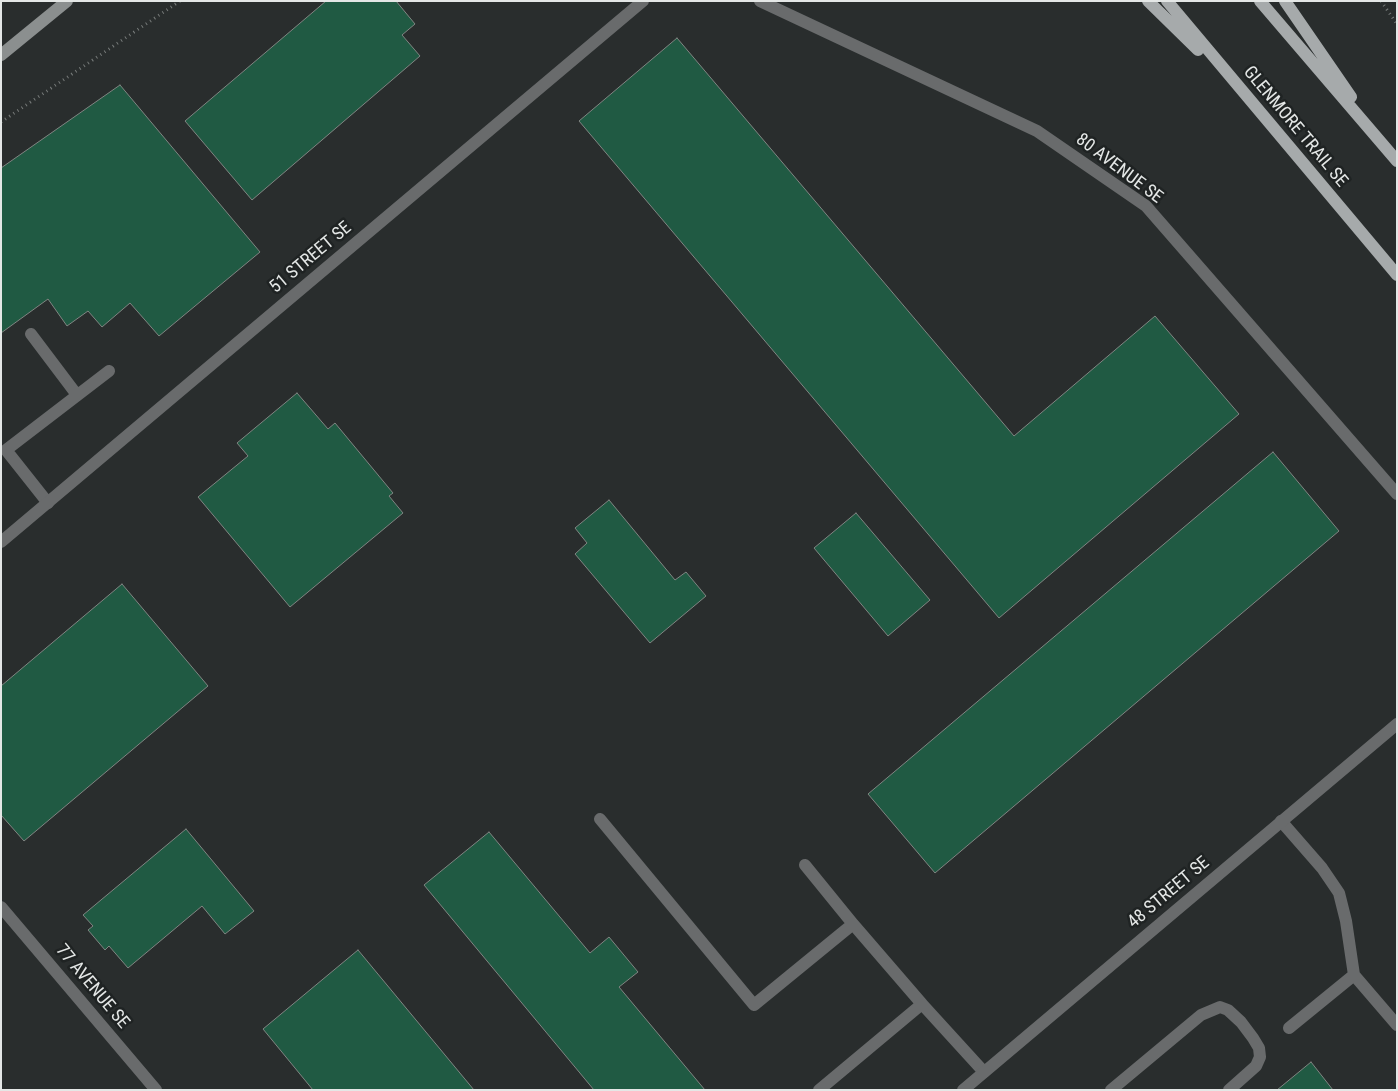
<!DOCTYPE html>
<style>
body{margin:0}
#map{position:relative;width:1398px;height:1091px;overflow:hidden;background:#292d2d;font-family:"Roboto Condensed",sans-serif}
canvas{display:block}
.frame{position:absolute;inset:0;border:2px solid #e4e7e6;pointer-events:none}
</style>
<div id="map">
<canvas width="1398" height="1091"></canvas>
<div class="frame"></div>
</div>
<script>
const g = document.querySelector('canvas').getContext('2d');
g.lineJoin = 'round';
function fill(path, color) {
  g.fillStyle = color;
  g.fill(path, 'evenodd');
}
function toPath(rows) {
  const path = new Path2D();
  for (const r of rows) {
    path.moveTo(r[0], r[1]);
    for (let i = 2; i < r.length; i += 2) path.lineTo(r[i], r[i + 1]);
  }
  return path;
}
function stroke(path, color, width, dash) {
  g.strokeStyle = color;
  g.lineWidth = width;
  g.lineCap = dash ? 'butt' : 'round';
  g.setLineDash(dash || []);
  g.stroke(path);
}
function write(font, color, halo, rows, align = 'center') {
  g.font = font + ' "Roboto Condensed",sans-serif';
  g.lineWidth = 5;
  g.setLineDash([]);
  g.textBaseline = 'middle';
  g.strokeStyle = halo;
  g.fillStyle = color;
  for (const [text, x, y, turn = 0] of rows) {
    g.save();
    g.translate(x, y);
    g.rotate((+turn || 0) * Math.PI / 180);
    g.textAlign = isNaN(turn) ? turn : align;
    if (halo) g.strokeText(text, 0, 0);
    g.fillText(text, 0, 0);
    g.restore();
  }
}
const building = toPath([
 [326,1,396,1,415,24,402,35,420,56,252,200,185,121,326,1],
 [677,38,1014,436,1155,316,1239,414,999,618,579,121,677,38],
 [120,85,260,252,159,336,130,303,102,327,88,311,67,326,48,299,1,333,1,168,120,85],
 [297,393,328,429,335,423,393,493,389,496,403,513,290,607,198,497,248,456,237,443,297,393],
 [1273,452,1339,531,935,873,868,794,1273,452],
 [609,500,675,580,686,572,706,596,650,643,575,554,587,543,575,528,609,500],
 [856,513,930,600,888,636,814,548,856,513],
 [122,584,208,686,24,841,1,815,1,686,122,584],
 [186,829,254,911,225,934,202,906,128,968,109,946,105,950,88,930,93,926,83,915,186,829],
 [489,832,590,953,609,937,638,972,619,987,705,1090,594,1090,424,885,489,832],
 [358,950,474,1090,313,1090,263,1029,358,950],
 [1311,1062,1333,1090,1277,1090,1311,1062]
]);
fill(building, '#205a43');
stroke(building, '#808582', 1);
stroke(toPath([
 [1381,1,1397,24],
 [1,122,180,1]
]), '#787c7b', 3, [1, 4]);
stroke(toPath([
 [31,334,77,395],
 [48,503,6,450,109,371],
 [600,819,754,1005,853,924,922,1004],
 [1281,821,1322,868,1339,893,1346,921,1354,975,1397,1025],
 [805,865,853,924],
 [1289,1028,1354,975],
 [819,1090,922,1004,984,1072],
 [1111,1090,1201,1015,1220,1007,1228,1010,1241,1022,1253,1038,1259,1048,1260,1057,1256,1066,1229,1090]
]), '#696b6c', 12);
stroke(toPath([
 [760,1,1037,131,1146,206,1397,494],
 [1,542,643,1],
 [1,907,156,1090],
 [963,1090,1397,724]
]), '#696b6c', 12);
stroke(toPath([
 [1,55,67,1]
]), '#8b8f8f', 12);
stroke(toPath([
 [1148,1,1198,50],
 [1167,1,1397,275],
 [1260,1,1397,161],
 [1285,1,1351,97]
]), '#a6aaab', 12);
write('18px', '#e4e7e6', '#1f2323', [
 ["GLENMORE TRAIL SE",1295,127,50],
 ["80 AVENUE SE",1119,169,37],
 ["51 STREET SE",311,258,-40],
 ["48 STREET SE",1169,893,-40],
 ["77 AVENUE SE",92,987,50]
]);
</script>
